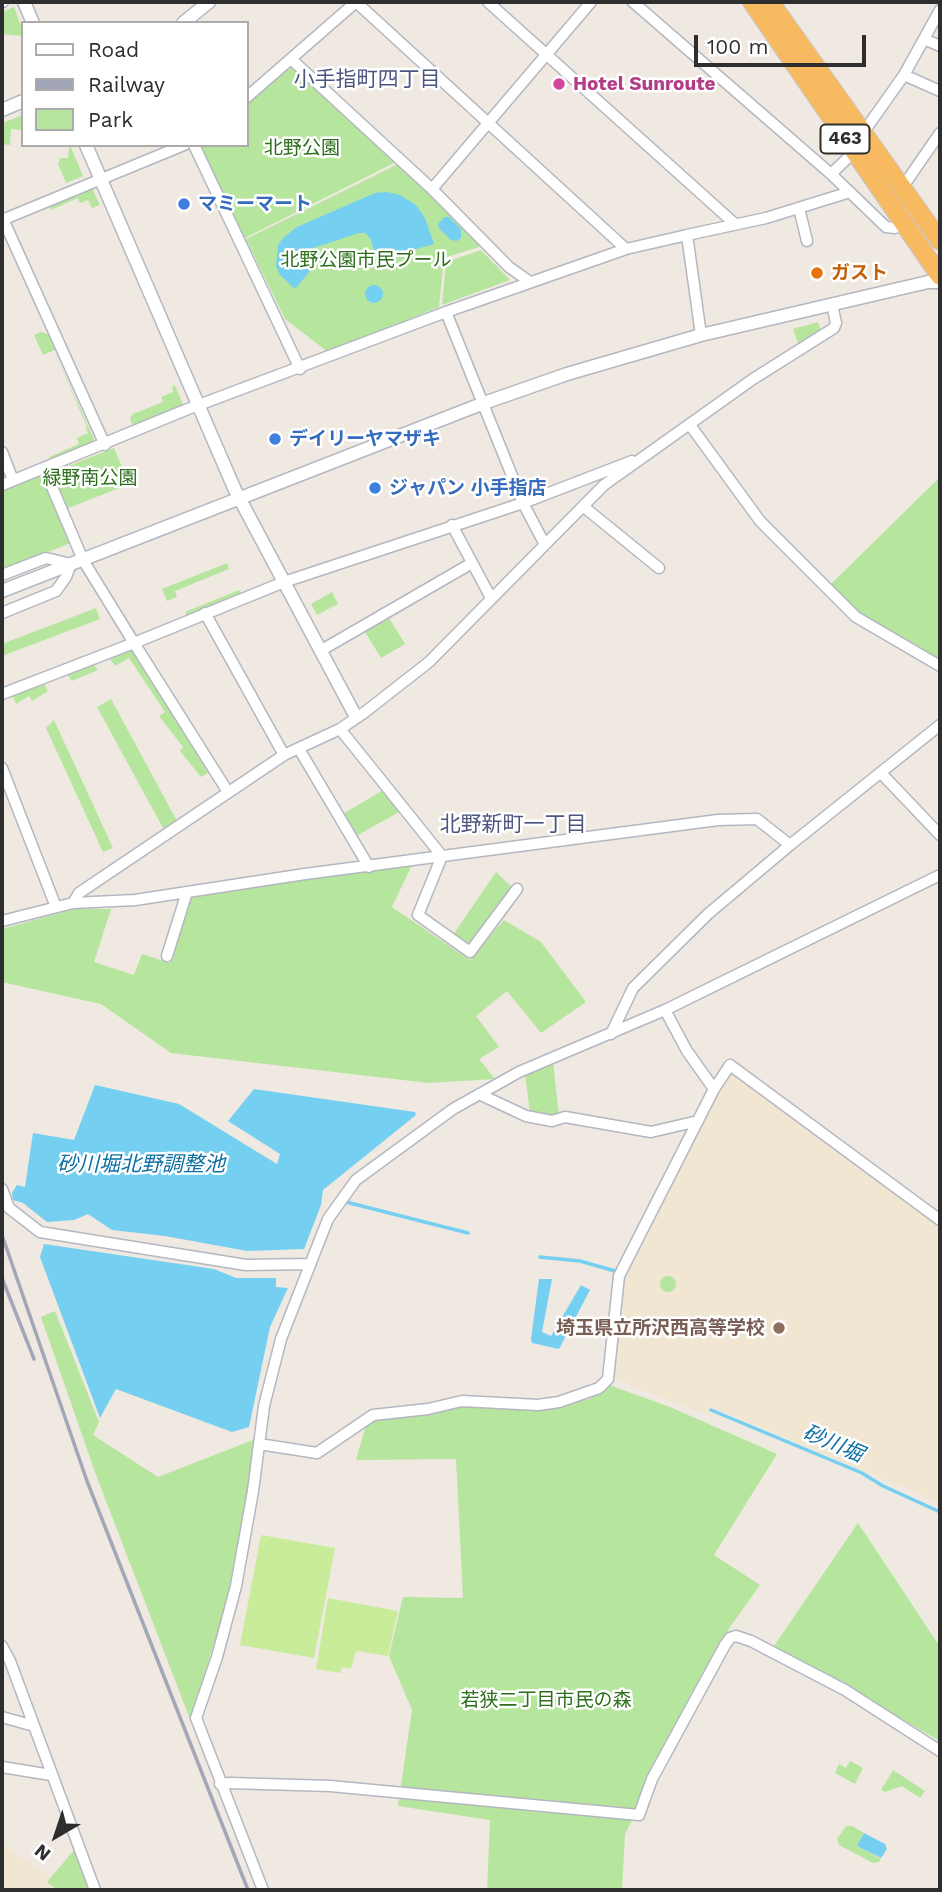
<!DOCTYPE html>
<meta charset="utf-8">
<style>
body{margin:0}
#map{position:relative;width:942px;height:1892px;overflow:hidden;background:#efe9e1;font-family:"Work Sans",sans-serif}
canvas{display:block}
.frame{position:absolute;inset:0;border:4px solid #2e2e2e;pointer-events:none}
.legend{position:absolute;left:21px;top:21px;width:228px;height:126px;box-sizing:border-box;background:#fff;border:2px solid #ababab;margin:0;padding:9px 12px;list-style:none;font-size:21px;color:#2e2e2e}
.legend li{display:flex;align-items:center;gap:14px;height:35px}
.legend b{width:35px;border:2px solid #ababab}
.north{position:absolute;left:21px;top:1801px;width:70px;height:70px;-webkit-text-stroke:5px #fff;paint-order:stroke;rotate:219deg;font-size:19px;font-weight:700;line-height:28px;text-align:center;color:#2e2e2e}
.north::after{content:'';display:block;margin:auto;width:24px;height:32px;background:#2e2e2e;clip-path:polygon(50% 0,100% 100%,50% 72%,0 100%)}
.scale{position:absolute;left:694px;top:35px;width:172px;height:32px;box-sizing:border-box;border:4px solid #2e2e2e;border-top:0;padding-left:9px;font-size:21px;line-height:24px;white-space:nowrap;color:#2e2e2e;-webkit-text-stroke:5px #fff;paint-order:stroke}
</style>
<div id="map">
<canvas width="942" height="1892"></canvas>
<div class="frame"></div>
<ul class="legend">
<li><b style="height:9px;background:#fff"></b>Road</li>
<li><b style="height:9px;background:#a3a6b8"></b>Railway</li>
<li><b style="height:19px;background:#b6e59e"></b>Park</li>
</ul>
<div class="north">N</div>
<div class="scale">100 m</div>
</div>
<script>
const g = document.querySelector('canvas').getContext('2d');
g.lineJoin = 'round';
function fill(path, color) {
  g.fillStyle = color;
  g.fill(path, 'evenodd');
}
function toPath(rows) {
  const path = new Path2D();
  for (const r of rows) {
    if (r.length === 3) {
      path.moveTo(r[0] + r[2], r[1]);
      path.arc(r[0], r[1], r[2], 0, 2 * Math.PI);
      continue;
    }
    path.moveTo(r[0], r[1]);
    for (let i = 2; i < r.length; i += 2) path.lineTo(r[i], r[i + 1]);
  }
  return path;
}
function stroke(path, color, width, dash) {
  g.strokeStyle = color;
  g.lineWidth = width;
  g.lineCap = dash ? 'butt' : 'round';
  g.setLineDash(dash || []);
  g.stroke(path);
}
function write(font, color, halo, rows, align = 'center') {
  g.font = font + ' "Work Sans","Noto Sans JP",sans-serif';
  g.lineWidth = 5;
  g.setLineDash([]);
  g.textBaseline = 'middle';
  g.strokeStyle = halo;
  g.fillStyle = color;
  for (const [text, x, y, turn = 0] of rows) {
    g.save();
    g.translate(x, y);
    g.rotate((+turn || 0) * Math.PI / 180);
    g.textAlign = isNaN(turn) ? turn : align;
    if (halo) g.strokeText(text, 0, 0);
    g.fillText(text, 0, 0);
    g.restore();
  }
}
fill(toPath([
 [734,1070,940,1224,940,1505,924,1496,711,1406,707,1415,617,1380,613,1375,622,1281,702,1119],
 [2,1843,68,1890,2,1890]
]), '#f0e6d1');
fill(toPath([
 [14,7,23,31,23,36,2,34,2,12],
 [291,61,396,162,243,239,197,145,247,145,247,99],
 [23,115,23,130,11,129,10,145,2,144,2,123],
 [66,145,70,145,83,176,66,183,58,164,60,158,68,158,69,147],
 [398,164,482,246,444,258,439,307,328,352,285,319,246,239],
 [91,186,100,205,92,208,88,200,80,203,78,198,51,210,49,206],
 [481,250,510,280,442,305,446,262],
 [818,322,821,331,798,343,793,329],
 [41,332,48,334,55,350,43,355,34,335],
 [55,353,94,439,92,444,51,462,49,457,79,444,77,438,88,433,86,428,87,427],
 [175,385,184,407,133,427,130,418,133,414,163,402,161,397,173,392,172,387],
 [114,448,129,484,66,509,51,473],
 [42,471,71,543,2,570,2,487],
 [939,478,940,479,940,663,856,617,827,588],
 [227,563,229,569,175,591,177,597,167,601,162,589],
 [239,590,242,595,187,616,185,612],
 [332,592,338,604,317,615,311,604],
 [96,608,100,619,2,656,2,644],
 [389,618,405,644,381,658,365,632],
 [131,648,208,773,201,777,180,751,183,747,159,716,165,712,129,658,115,666,109,657],
 [92,663,98,670,72,681,67,674],
 [43,682,48,691,32,701,29,696,16,704,12,694],
 [111,699,177,821,163,828,97,707],
 [54,720,113,848,103,852,46,728],
 [383,790,399,812,356,836,343,814],
 [412,865,392,907,470,960,504,920,541,942,586,1002,541,1033,507,991,476,1016,499,1047,479,1059,495,1079,429,1083,171,1053,101,1004,2,982,2,929,75,909,111,909,94,962,134,975,142,954,170,963,191,895],
 [496,872,514,889,471,948,453,935],
 [553,1061,559,1116,552,1118,530,1113,525,1074],
 [668,1284,8],
 [55,1311,99,1422,93,1435,158,1477,253,1440,257,1444,229,1589,220,1625,190,1719,96,1475,41,1317],
 [609,1385,670,1407,777,1454,714,1555,760,1585,730,1627,625,1834,622,1890,487,1890,490,1820,398,1806,412,1710,389,1656,403,1597,463,1598,456,1459,356,1460,367,1422,395,1415,461,1406,531,1410,590,1399],
 [858,1523,940,1647,940,1741,774,1646],
 [850,1761,863,1768,855,1784,835,1773,839,1764,846,1768],
 [893,1770,925,1791,920,1798,902,1786,885,1792,881,1790],
 [846,1826,852,1826,864,1833,857,1846,881,1859,879,1862,873,1863,839,1845,837,1839],
 [75,1849,90,1890,57,1890,47,1882]
]), '#b6e59e');
fill(toPath([
 [261,1535,335,1548,314,1658,240,1645],
 [328,1598,398,1611,388,1656,356,1651,351,1669,342,1667,340,1673,316,1669]
]), '#c9ec9a');
fill(toPath([
 [387,192,400,195,416,205,425,218,434,244,377,260,370,238,365,233,359,233,301,252,301,260,310,271,295,289,280,275,276,266,278,245,283,238,297,227,375,193],
 [444,217,449,217,461,229,461,238,457,241,451,240,439,228,438,224],
 [374,294,9],
 [95,1085,179,1104,277,1164,280,1154,228,1121,254,1089,415,1112,416,1115,323,1190,321,1205,304,1249,247,1251,165,1236,112,1230,88,1214,74,1220,47,1222,23,1203,13,1200,12,1193,17,1185,25,1187,33,1133,74,1140],
 [44,1244,214,1269,236,1278,276,1278,276,1287,288,1288,270,1327,249,1427,232,1432,116,1389,100,1418,40,1257],
 [539,1279,552,1279,542,1332,551,1336,581,1285,590,1290,559,1349,532,1343,531,1339],
 [864,1833,885,1844,887,1849,881,1858,857,1846]
]), '#75cff0');
stroke(toPath([
 [346,1202,468,1233],
 [540,1257,580,1261,615,1271],
 [711,1410,862,1473,883,1486,940,1512]
]), '#75cff0', 3.5);
const minor = toPath([
 [2,2,3,2],
 [488,2,735,224],
 [633,2,831,174,886,227,895,228],
 [924,39,940,46],
 [291,59,432,189],
 [904,75,940,91],
 [247,97,356,2,626,249],
 [863,133,904,75,940,10],
 [194,145,300,369],
 [831,174,854,152],
 [902,188,940,133],
 [799,208,807,241],
 [3,219,105,445],
 [2,220,184,145],
 [530,282,509,267,432,189,591,2],
 [446,312,523,503,544,543],
 [701,335,687,235,766,218,850,192],
 [690,425,760,521,856,617,940,666],
 [2,452,13,480],
 [2,485,188,409,446,312,626,249,687,235],
 [584,507,659,568],
 [452,525,491,598],
 [2,575,46,558,71,564,66,577,56,591,2,613],
 [205,613,284,755],
 [320,651,472,563],
 [2,694,134,643,83,560,44,468],
 [340,729,442,856,418,915,470,952,517,889],
 [299,749,369,867],
 [2,768,56,907],
 [881,773,940,835],
 [228,792,134,643,284,582,523,503,632,461],
 [73,903,135,900,305,874,718,820,757,819,790,845],
 [2,921,73,903,79,893,284,755,340,729,365,712,429,662,604,485,753,379,834,328,836,323,832,304],
 [167,956,187,892],
 [665,1010,687,1051,714,1089],
 [611,1034,633,988,708,914,790,845,940,725],
 [479,1094,526,1116,552,1121,565,1117,651,1132,698,1121],
 [2,1189,9,1208,40,1232,246,1265,310,1264],
 [259,1444,317,1453,373,1415,428,1409,462,1401,538,1405,559,1402,599,1388,608,1379,619,1276,714,1089,730,1065,940,1220],
 [2,1646,10,1661,95,1890],
 [2,1717,34,1726],
 [2,1767,51,1775],
 [220,1784,230,1783,330,1786,639,1815,652,1779,725,1645,730,1638,736,1636,751,1641,845,1690,940,1751],
 [263,1890,196,1718,217,1657,236,1586,253,1491,264,1406,281,1339,328,1219,356,1180,453,1109,519,1072,665,1010,940,875]
]);
const tertiary = toPath([
 [24,2,33,23],
 [183,23,209,2],
 [2,110,23,101],
 [86,145,235,490,356,717],
 [2,591,484,403,567,374,701,335,928,282,940,282]
]);
const trunk = toPath([
 [752,2,940,276],
 [770,2,940,241]
]);
stroke(minor, '#b4b7c1', 13);
stroke(tertiary, '#b4b7c1', 15);
stroke(trunk, '#c9c9c9', 20);
stroke(minor, '#fff', 10);
stroke(tertiary, '#fff', 12);
stroke(trunk, '#f8ba60', 18);
stroke(toPath([
 [2,1235,87,1481,248,1890],
 [2,1278,34,1359]
]), '#a3a6b8', 3.5);
for (const [x, y, r, color] of [
 [559,84,7,"#d1479c"],
 [184,204,7,"#3f7fe0"],
 [817,273,7,"#e8710a"],
 [275,439,7,"#3f7fe0"],
 [375,488,7,"#3f7fe0"],
 [779,1328,7,"#8d6e63"]
]) {
  const dot = new Path2D();
  dot.arc(x, y, r, 0, 2 * Math.PI);
  g.fillStyle = color;
  g.fill(dot);
  stroke(dot, '#fff', 2.5);
}
for (const [x, y, w] of [
 [845,139,49]
]) {
  const box = new Path2D();
  box.roundRect(x - w / 2, y - 14.5, w, 29, 5);
  g.fillStyle = '#fff';
  g.fill(box);
  stroke(box, '#2e2e2e', 2);
}
write('bold 18px', '#2e2e2e', null, [
 ["463",845,139]
]);
write('bold 19px', '#b23c85', '#fff', [
 ["Hotel Sunroute",573,84]
], 'left');
write('19px', '#2c6e1b', '#fff', [
 ["北野公園",302,148],
 ["北野公園市民プール",366,260],
 ["緑野南公園",90,478],
 ["若狭二丁目市民の森",546,1700]
]);
write('bold 19px', '#366cbe', '#fff', [
 ["マミーマート",198,204],
 ["デイリーヤマザキ",289,439],
 ["ジャパン 小手指店",389,488]
], 'left');
write('bold 19px', '#c56008', '#fff', [
 ["ガスト",831,273]
], 'left');
write('bold 19px', '#785e54', '#fff', [
 ["埼玉県立所沢西高等学校",765,1328]
], 'right');
write('21px', '#4d5680', '#fff', [
 ["小手指町四丁目",367,80],
 ["北野新町一丁目",513,825]
]);
write('italic 21px', '#0d6fa3', '#fff', [
 ["砂川堀北野調整池",141,1165],
 ["砂川堀",833,1444,23]
]);
</script>
